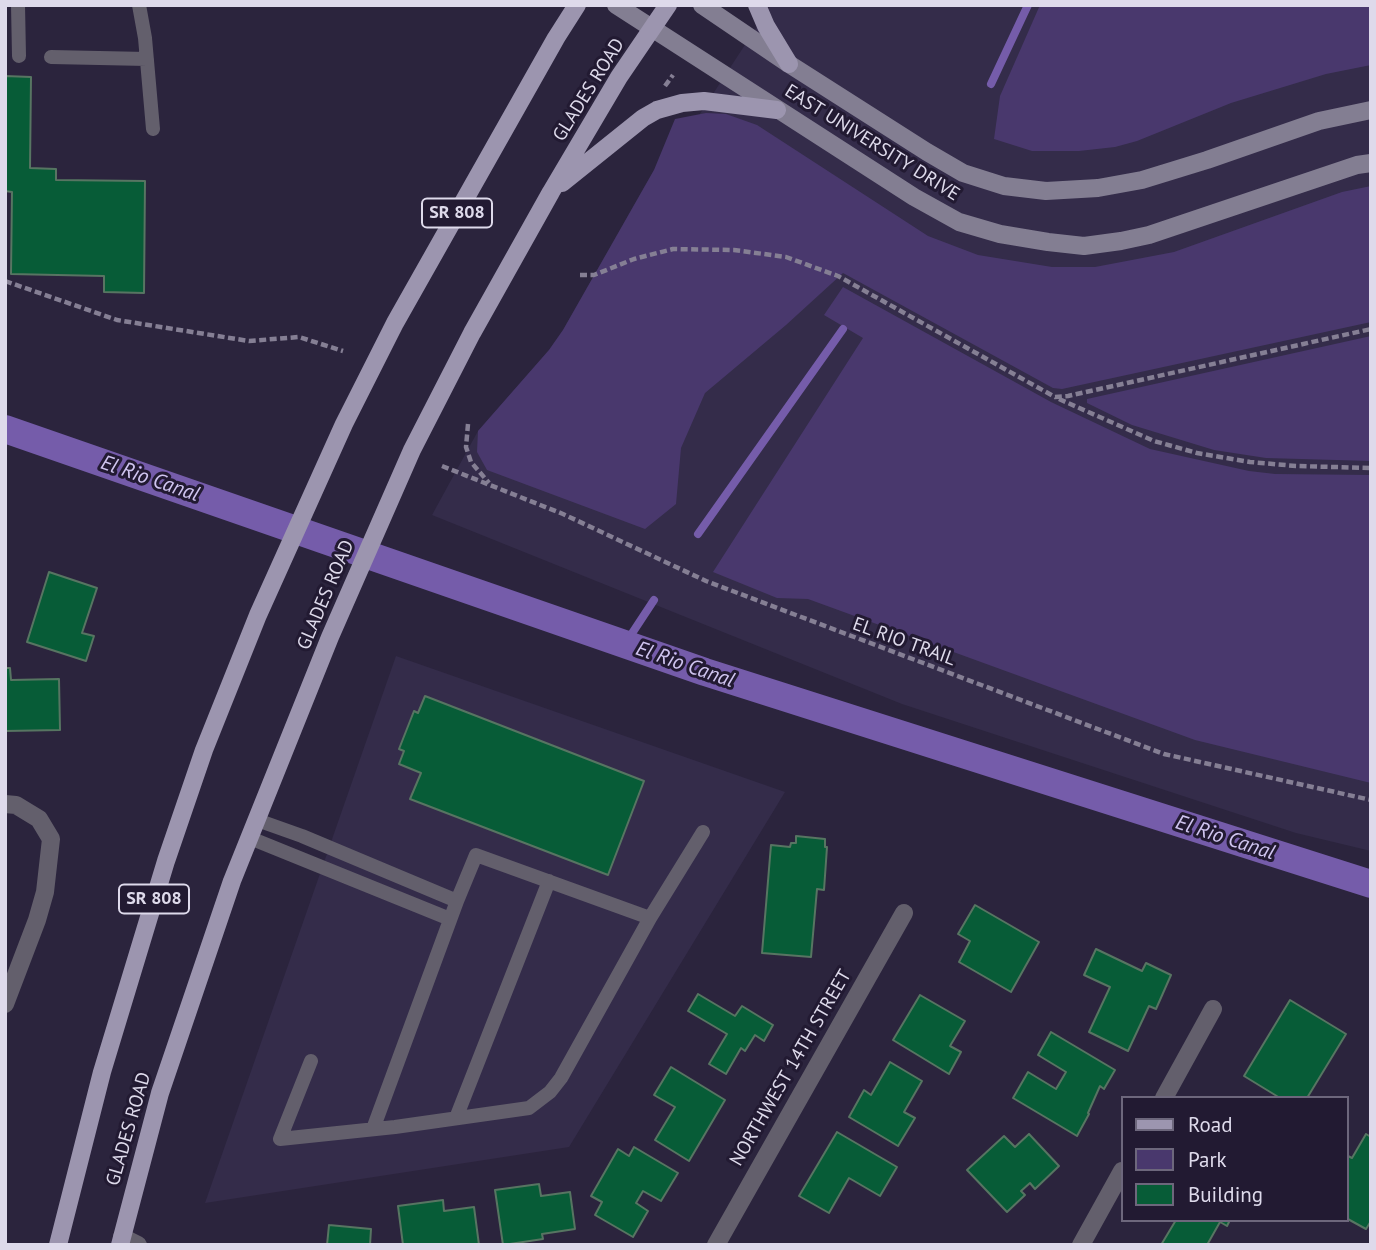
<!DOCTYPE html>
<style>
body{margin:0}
#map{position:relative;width:1376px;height:1250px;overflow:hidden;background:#2b243d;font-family:"PT Sans",sans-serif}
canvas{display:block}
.frame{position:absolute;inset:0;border:7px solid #dedaeb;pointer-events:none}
.legend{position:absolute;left:1121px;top:1096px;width:228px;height:126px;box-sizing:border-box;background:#221a32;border:2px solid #6d677c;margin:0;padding:9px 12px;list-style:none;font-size:21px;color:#dedaeb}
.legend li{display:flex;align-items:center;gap:14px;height:35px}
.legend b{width:35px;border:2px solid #6d677c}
</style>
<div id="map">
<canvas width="1376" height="1250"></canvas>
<div class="frame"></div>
<ul class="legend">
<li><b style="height:9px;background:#9c95af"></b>Road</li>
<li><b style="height:19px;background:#49386d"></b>Park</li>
<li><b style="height:19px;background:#075c37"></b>Building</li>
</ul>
</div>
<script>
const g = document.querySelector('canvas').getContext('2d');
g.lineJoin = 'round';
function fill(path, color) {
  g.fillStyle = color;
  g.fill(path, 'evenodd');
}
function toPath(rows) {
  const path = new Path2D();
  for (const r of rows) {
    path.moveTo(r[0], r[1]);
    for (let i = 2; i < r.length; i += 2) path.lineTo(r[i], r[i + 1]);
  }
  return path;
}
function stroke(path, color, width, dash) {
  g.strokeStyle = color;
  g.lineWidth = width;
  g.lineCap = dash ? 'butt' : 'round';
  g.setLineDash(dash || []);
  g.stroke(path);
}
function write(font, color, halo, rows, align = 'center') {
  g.font = font + ' "PT Sans",sans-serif';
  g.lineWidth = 6;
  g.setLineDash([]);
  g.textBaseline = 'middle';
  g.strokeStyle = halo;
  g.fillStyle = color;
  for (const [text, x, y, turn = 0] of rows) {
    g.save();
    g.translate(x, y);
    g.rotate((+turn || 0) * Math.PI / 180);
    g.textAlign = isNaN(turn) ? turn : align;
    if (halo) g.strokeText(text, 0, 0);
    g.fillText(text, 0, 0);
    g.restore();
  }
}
fill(toPath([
 [771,5,1371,5,1371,851,1296,833,902,704,432,515,478,431,549,350,563,330,654,170,692,126],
 [396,656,785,792,569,1147,205,1203]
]), '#342c4a');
fill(toPath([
 [1040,5,1371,5,1371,65,1326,74,1231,103,1137,141,1115,147,1079,151,1032,151,994,139,1000,96],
 [706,113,726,114,757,125,928,236,978,255,1052,267,1095,267,1174,252,1342,192,1371,186,1371,322,1062,389,1053,388,843,273,786,325,705,393,681,448,676,504,645,529,487,470,477,452,478,431,549,350,563,330,654,170,675,119],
 [843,287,1051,402,1150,449,1249,471,1275,474,1371,475,1371,783,1195,740,808,599,777,598,713,572,863,338,824,315],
 [1371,336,1371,461,1266,458,1214,450,1132,425,1087,403,1087,399]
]), '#49386d');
stroke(toPath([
 [991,84,1028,5],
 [698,534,843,329],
 [625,644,654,600]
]), '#755caa', 8);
stroke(toPath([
 [5,429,705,672,1371,884]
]), '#755caa', 28);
const building = toPath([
 [5,76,31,77,30,168,56,169,56,180,145,181,144,293,104,292,104,276,11,274,12,192,5,191,5,76],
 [49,572,97,588,82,633,94,636,86,661,27,642,49,572],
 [5,668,10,668,11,680,59,679,60,730,5,731,5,668],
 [425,696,644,781,608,875,410,799,421,773,399,764,404,751,399,749,414,711,418,713,425,696],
 [796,836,825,839,825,847,827,847,824,890,817,889,811,957,762,953,771,845,790,847,791,843,796,843,796,836],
 [975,905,1039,942,1011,992,959,962,970,941,958,934,975,905],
 [1096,949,1142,971,1146,963,1171,975,1156,1009,1149,1006,1128,1051,1089,1032,1110,987,1084,975,1096,949],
 [698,994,735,1016,742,1006,773,1025,764,1041,755,1035,745,1051,741,1048,726,1074,709,1064,727,1034,688,1011,698,994],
 [920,995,965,1021,950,1046,961,1052,949,1074,893,1040,920,995],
 [1290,1000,1346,1034,1307,1098,1280,1098,1244,1076,1290,1000],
 [1051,1032,1115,1070,1104,1089,1100,1086,1088,1113,1089,1114,1077,1136,1013,1098,1028,1072,1056,1089,1066,1072,1038,1055,1051,1032],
 [890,1062,922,1081,904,1112,915,1118,898,1146,849,1117,864,1090,871,1095,890,1062],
 [671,1067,725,1100,689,1161,655,1140,675,1107,654,1095,671,1067],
 [837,1132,897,1167,880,1196,849,1178,829,1213,799,1196,837,1132],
 [1029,1134,1059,1166,1035,1189,1030,1183,1021,1191,1025,1195,1007,1212,967,1170,1004,1136,1015,1147,1029,1134],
 [1366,1134,1371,1137,1371,1221,1366,1229,1346,1218,1346,1155,1352,1158,1366,1134],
 [634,1147,678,1173,661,1201,643,1191,636,1203,648,1211,633,1237,595,1215,602,1202,591,1196,618,1149,629,1156,634,1147],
 [539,1184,541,1196,570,1192,575,1229,542,1234,543,1239,503,1245,495,1190,539,1184],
 [443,1200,444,1211,474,1207,479,1245,403,1245,398,1206,443,1200],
 [1176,1220,1230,1220,1227,1226,1220,1222,1207,1245,1161,1245,1176,1220],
 [329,1225,371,1229,370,1245,327,1245,329,1225]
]);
fill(building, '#075c37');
stroke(building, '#577562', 2);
stroke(toPath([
 [665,86,673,75],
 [580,275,594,275,634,259,673,249,734,250,786,257,838,276,1055,397,1068,396,1371,329],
 [5,281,117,320,249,341,299,337,343,351],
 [1059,399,1154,441,1197,453,1250,462,1296,466,1371,468],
 [468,424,466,447,471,462,489,483],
 [442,466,563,514,706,581,1164,754,1371,800]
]), '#857f94', 4.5, [7, 3.5]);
stroke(toPath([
 [18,5,19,56],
 [139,5,145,38,153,129],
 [51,57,147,59],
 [257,820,302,836,457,901,476,855,650,918],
 [250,838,450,919],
 [311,1061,280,1139,395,1127,529,1108,550,1092,561,1078,650,918,703,832],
 [456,1118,549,881],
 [373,1129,457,901]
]), '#635f6c', 14);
stroke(toPath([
 [5,804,16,805,39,819,51,839,45,892,37,920,5,1004],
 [1164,1098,1213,1009],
 [122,1237,138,1245],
 [716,1245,904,913],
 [1081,1245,1122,1171]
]), '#635f6c', 18);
stroke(toPath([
 [616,5,914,197,959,222,1000,234,1048,242,1084,246,1121,241,1149,235,1357,165,1371,163],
 [702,5,789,64,927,152,963,173,1004,186,1046,191,1098,188,1142,180,1207,160,1319,121,1371,110]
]), '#837e92', 18);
stroke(toPath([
 [757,5,766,26,789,64],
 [562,183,643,118,657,110,682,103,704,101,777,110],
 [58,1245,102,1072,166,861,204,750,258,615,344,424,395,323,556,38,577,5],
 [120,1245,160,1093,232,881,330,637,412,450,472,333,551,192,619,77,668,5]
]), '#9c95af', 18);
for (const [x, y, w] of [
 [457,213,70],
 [154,899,70]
]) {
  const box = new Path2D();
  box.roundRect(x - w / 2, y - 14.5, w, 29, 5);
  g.fillStyle = '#221a32';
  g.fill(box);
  stroke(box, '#dedaeb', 2);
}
write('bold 18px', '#dedaeb', null, [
 ["SR 808",457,213],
 ["SR 808",154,899]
]);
write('19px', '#dedaeb', '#221a32', [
 ["GLADES ROAD",589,90,-58],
 ["EAST UNIVERSITY DRIVE",872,143,32],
 ["GLADES ROAD",326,595,-67],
 ["EL RIO TRAIL",904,642,20],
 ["NORTHWEST 14TH STREET",791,1068,-60],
 ["GLADES ROAD",129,1129,-74]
]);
write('italic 21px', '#cfc4ef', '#221a32', [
 ["El Rio Canal",150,479,19],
 ["El Rio Canal",685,665,19],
 ["El Rio Canal",1225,838,18]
]);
</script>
